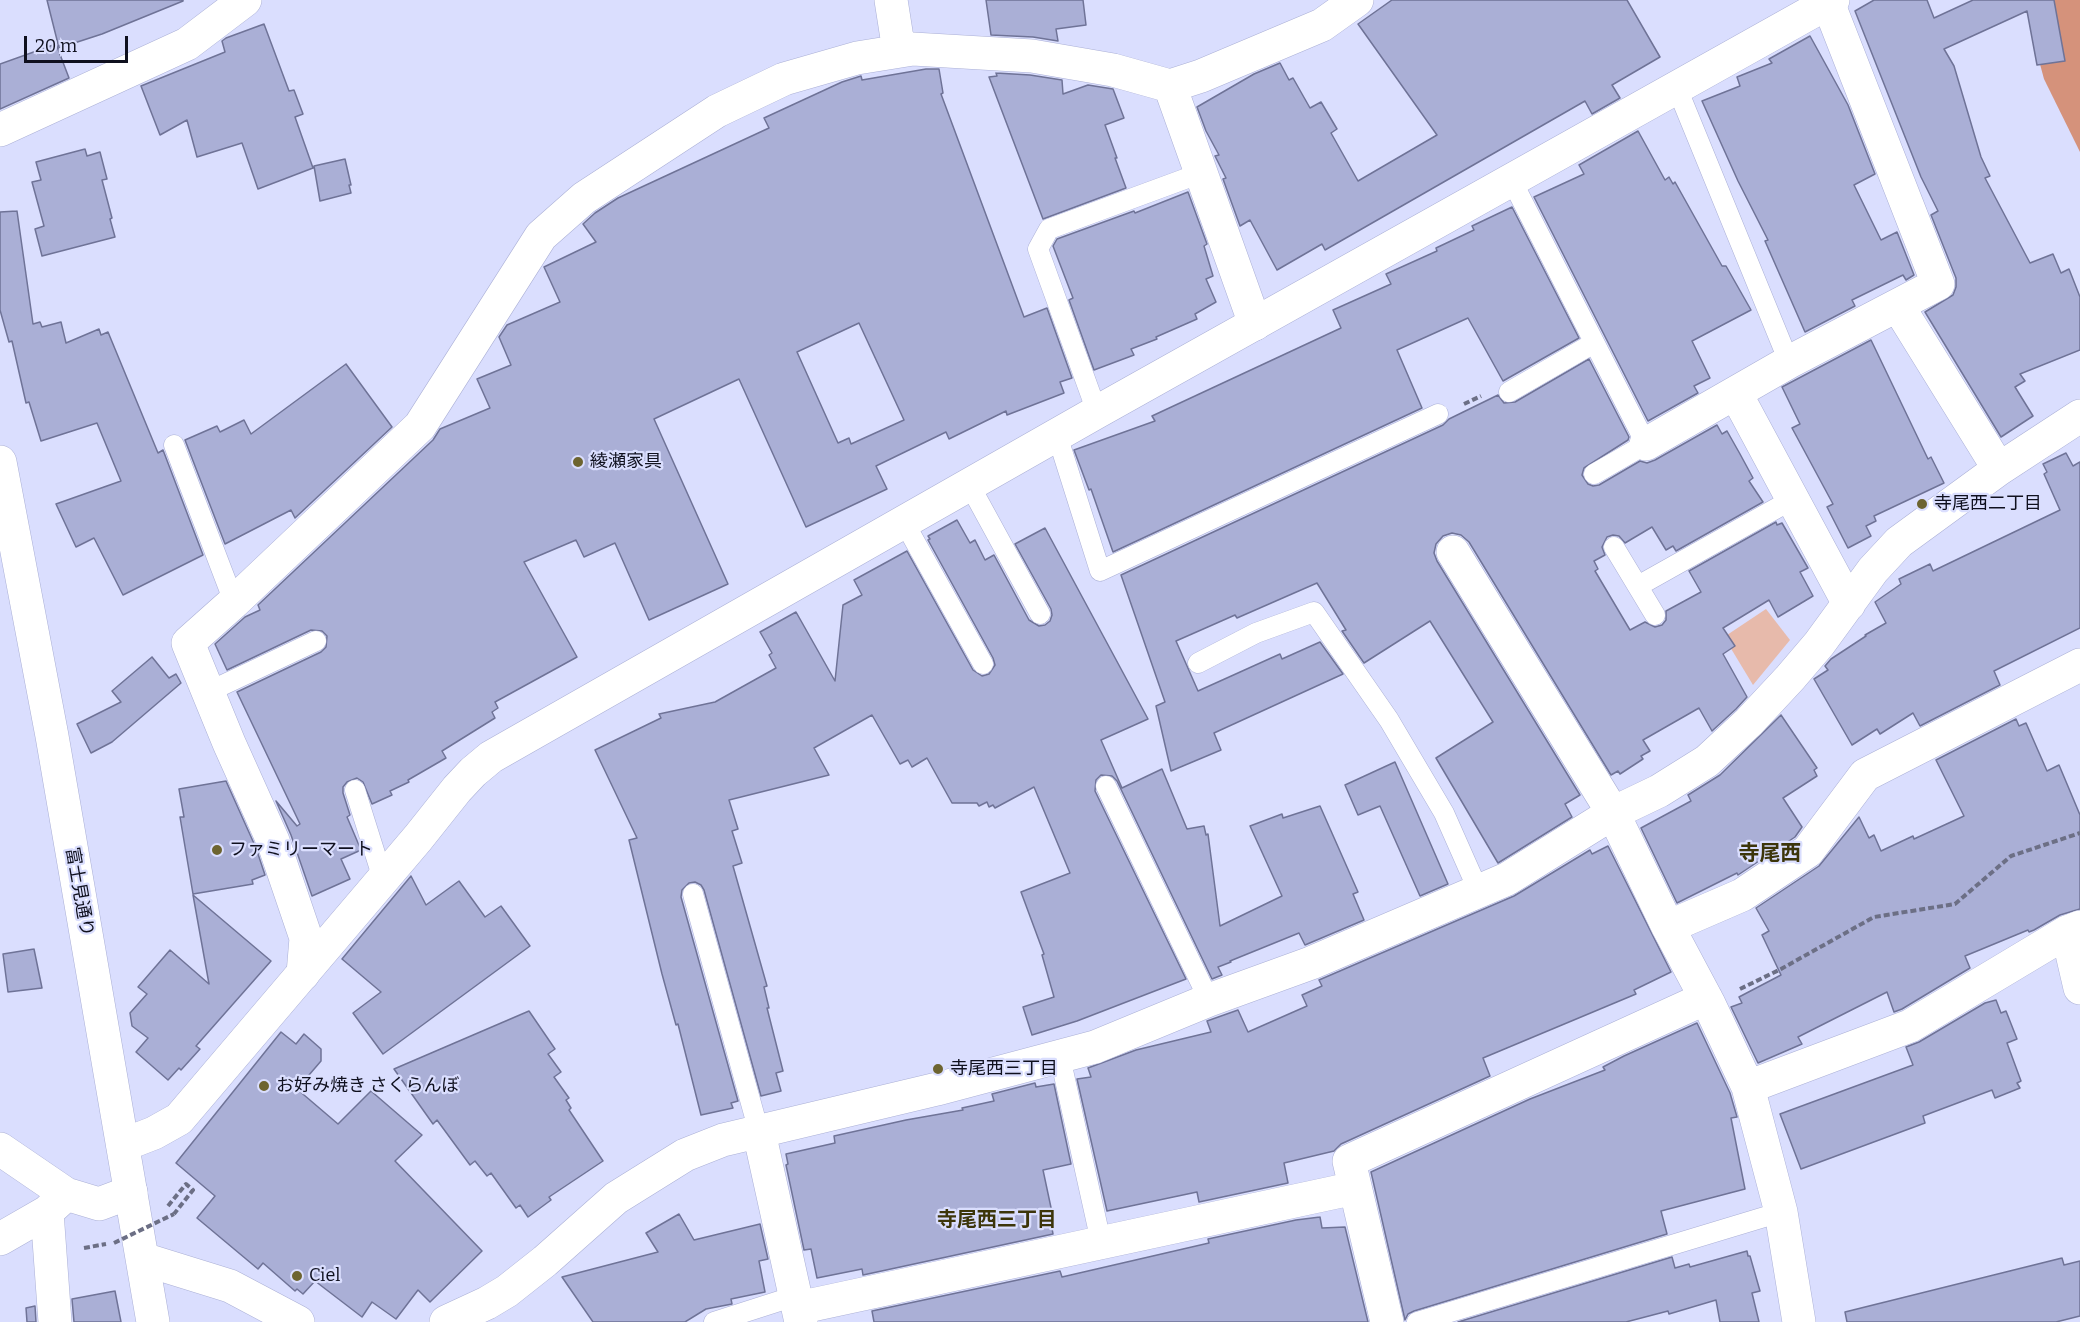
<!DOCTYPE html>
<meta charset="utf-8">
<style>
body{margin:0}
#map{position:relative;width:2080px;height:1322px;overflow:hidden;background:#dadefe;font-family:Bitter,serif}
canvas{display:block}
.scale{position:absolute;left:24px;top:36px;width:104px;height:27px;box-sizing:border-box;border:3px solid #0f101e;border-top:0;padding-left:8px;font-size:18px;line-height:21px;white-space:nowrap;color:#0f101e;-webkit-text-stroke:4px #dadefe;paint-order:stroke}
</style>
<div id="map">
<canvas width="2080" height="1322"></canvas>
<div class="scale">20 m</div>
</div>
<script>
const g = document.querySelector('canvas').getContext('2d');
g.lineJoin = 'round';
function fill(path, color) {
  g.fillStyle = color;
  g.fill(path, 'evenodd');
}
function toPath(rows) {
  const path = new Path2D();
  for (const r of rows) {
    path.moveTo(r[0], r[1]);
    for (let i = 2; i < r.length; i += 2) path.lineTo(r[i], r[i + 1]);
  }
  return path;
}
function stroke(path, color, width, dash) {
  g.strokeStyle = color;
  g.lineWidth = width;
  g.lineCap = dash ? 'butt' : 'round';
  g.setLineDash(dash || []);
  g.stroke(path);
}
function write(font, color, halo, rows, align = 'center') {
  g.font = font + ' Bitter,"Noto Sans JP",serif';
  g.lineWidth = 4.5;
  g.setLineDash([]);
  g.textBaseline = 'middle';
  g.strokeStyle = halo;
  g.fillStyle = color;
  for (const [text, x, y, turn = 0] of rows) {
    g.save();
    g.translate(x, y);
    g.rotate((+turn || 0) * Math.PI / 180);
    g.textAlign = isNaN(turn) ? turn : align;
    if (halo) g.strokeText(text, 0, 0);
    g.fillText(text, 0, 0);
    g.restore();
  }
}
fill(toPath([
 [1766,609,1790,640,1753,685,1724,637]
]), '#e7baab');
fill(toPath([
 [2038,0,2080,0,2080,152,2044,79,2033,38]
]), '#d5927b');
const building = toPath([
 [47,0,183,0,183,1,102,34,59,48,47,0],
 [986,0,1083,0,1086,25,1056,29,1058,41,1033,37,991,35,986,0],
 [1392,0,1627,0,1660,57,1612,85,1620,98,1592,114,1585,101,1325,250,1322,244,1277,270,1250,220,1240,226,1223,179,1226,178,1215,156,1219,155,1206,131,1197,107,1254,74,1280,63,1289,80,1293,78,1310,108,1321,102,1337,129,1331,133,1358,181,1437,135,1358,24,1392,0],
 [1874,0,1927,0,1934,18,1973,0,2054,0,2065,61,2037,65,2027,11,1944,49,1954,66,1981,157,1990,176,1985,178,2030,263,2053,254,2061,273,2069,269,2080,297,2080,350,2020,374,2025,381,2015,387,2033,416,2001,437,1925,312,1953,295,1956,287,1956,278,1931,215,1938,211,1921,177,1855,11,1874,0],
 [264,24,289,91,294,90,303,114,295,117,313,168,258,189,242,143,197,157,187,120,160,135,141,86,225,52,222,41,226,38,264,24],
 [1810,36,1848,105,1875,174,1854,185,1881,240,1897,232,1914,275,1906,280,1903,275,1852,300,1855,306,1805,332,1765,241,1768,240,1738,181,1702,101,1740,86,1737,77,1772,63,1769,59,1810,36],
 [56,44,69,78,0,109,0,64,56,44],
 [926,69,939,69,943,93,941,94,1024,317,1047,308,1072,378,1060,382,1064,393,1007,415,1006,411,949,439,946,432,876,466,887,489,806,527,739,379,654,419,728,584,649,620,615,543,584,557,576,540,524,562,577,657,495,702,498,708,492,712,495,718,442,751,446,758,408,780,409,782,390,791,392,795,372,804,363,782,357,778,347,782,343,787,343,793,350,815,347,817,361,850,341,859,350,879,312,896,291,835,276,801,297,826,300,824,237,692,321,652,326,647,327,636,322,631,311,630,227,670,215,644,245,617,260,610,258,605,433,440,440,429,490,408,477,379,511,365,499,337,507,325,560,302,544,267,596,242,583,224,595,213,618,198,769,128,764,118,842,82,861,76,862,80,926,69],
 [859,323,904,420,851,444,849,438,838,443,797,352,859,323],
 [996,73,1030,75,1062,80,1063,94,1088,85,1113,89,1124,118,1105,125,1117,158,1115,158,1126,188,1043,219,989,77,997,76,996,73],
 [1638,131,1665,180,1669,177,1673,184,1675,182,1722,266,1726,266,1751,310,1692,341,1710,378,1694,386,1698,393,1648,421,1534,197,1584,174,1579,165,1638,131],
 [85,149,87,156,100,152,107,179,102,180,112,218,110,219,115,237,42,256,35,229,44,226,32,182,41,180,36,162,85,149],
 [345,159,351,185,349,185,351,193,320,201,314,166,345,159],
 [1188,192,1207,244,1204,246,1213,276,1206,279,1216,302,1195,314,1197,319,1156,337,1157,339,1131,349,1134,355,1094,370,1069,300,1073,298,1053,246,1057,239,1134,211,1135,213,1188,192],
 [1512,207,1579,338,1503,381,1468,318,1397,350,1422,408,1113,552,1091,489,1089,490,1074,450,1155,421,1152,416,1341,328,1333,310,1391,284,1386,274,1437,251,1436,248,1474,230,1472,226,1512,207],
 [17,211,33,324,40,322,42,327,61,322,66,343,99,329,101,335,108,332,158,453,163,450,203,555,123,595,94,538,76,547,56,504,121,481,97,423,41,441,29,402,26,403,12,341,9,342,0,310,0,212,17,211],
 [1871,340,1928,459,1931,457,1944,483,1874,516,1876,521,1866,526,1871,536,1848,548,1827,507,1833,504,1792,428,1800,424,1782,387,1871,340],
 [1589,359,1629,437,1628,440,1584,468,1582,475,1588,484,1593,486,1599,485,1640,461,1647,463,1655,460,1717,425,1722,434,1727,431,1740,454,1753,478,1749,481,1763,502,1676,551,1673,546,1666,550,1652,527,1625,543,1619,536,1613,535,1607,537,1602,547,1605,555,1594,561,1598,569,1595,571,1630,630,1645,622,1655,627,1662,625,1666,620,1666,611,1701,592,1689,571,1776,522,1777,525,1782,523,1808,568,1800,572,1813,596,1778,617,1769,600,1723,628,1735,646,1723,654,1747,697,1736,709,1712,731,1699,708,1643,740,1650,751,1641,756,1643,759,1620,774,1618,771,1611,775,1469,542,1461,535,1452,533,1443,536,1436,544,1434,553,1437,561,1580,795,1565,804,1572,817,1498,863,1436,758,1493,722,1430,621,1364,663,1342,631,1346,630,1317,583,1237,618,1235,615,1176,641,1198,691,1280,654,1282,659,1320,642,1343,674,1214,733,1221,750,1171,771,1156,706,1165,702,1121,575,1443,425,1449,419,1498,395,1504,403,1515,402,1589,359],
 [346,364,392,427,295,518,291,510,225,544,185,440,217,426,220,432,244,420,251,434,346,364],
 [2066,453,2073,466,2080,462,2080,628,1994,671,2000,685,1920,726,1913,713,1880,734,1877,729,1852,745,1814,679,1828,670,1825,666,1831,659,1866,636,1865,635,1886,623,1875,602,1901,584,1899,579,1930,564,1933,571,2060,510,2044,474,2047,472,2043,464,2066,453],
 [957,520,970,543,975,540,985,560,994,555,1029,620,1039,626,1045,625,1050,621,1052,615,1051,609,1015,544,1045,528,1148,719,1101,740,1122,788,1162,769,1187,829,1204,826,1206,835,1208,834,1220,926,1282,896,1250,826,1282,814,1283,818,1320,806,1358,892,1353,894,1364,920,1305,945,1299,933,1230,961,1231,962,1218,967,1222,975,1212,979,1117,781,1112,776,1101,775,1096,780,1095,791,1186,979,1077,1021,1032,1035,1023,1007,1054,997,1042,955,1044,954,1021,892,1070,873,1034,787,995,808,993,805,989,807,987,802,979,806,977,803,952,803,927,758,912,767,908,760,900,764,872,715,814,748,829,775,729,800,738,829,732,831,742,863,733,866,767,986,764,987,769,1008,767,1008,783,1071,776,1073,781,1091,761,1096,704,890,701,885,695,882,689,883,682,890,681,897,738,1101,731,1103,733,1108,701,1115,678,1024,676,1025,662,974,629,840,637,838,595,750,661,718,659,714,715,702,776,668,769,655,772,653,760,632,796,612,835,681,843,605,862,595,854,580,907,551,973,670,982,676,989,674,995,665,993,658,928,540,930,539,928,536,957,520],
 [152,657,169,678,176,674,181,683,112,742,91,753,77,724,121,702,112,691,152,657],
 [1781,715,1817,768,1814,770,1817,776,1783,798,1802,827,1795,837,1738,875,1737,873,1677,903,1641,828,1691,801,1688,795,1720,775,1781,715],
 [2016,719,2019,726,2026,723,2047,771,2059,765,2080,815,2080,909,2060,915,2034,930,2029,932,2028,930,1965,956,1970,968,1902,1009,1894,1012,1887,992,1798,1037,1802,1044,1758,1063,1731,1007,1742,1003,1739,997,1781,975,1762,935,1769,931,1756,908,1819,866,1859,817,1869,838,1874,835,1881,851,1913,836,1914,839,1964,816,1936,760,2016,719],
 [1395,762,1448,884,1420,896,1380,806,1358,815,1345,785,1395,762],
 [226,781,256,848,265,875,252,880,253,884,193,894,180,817,184,817,179,789,226,781],
 [1608,846,1671,972,1634,990,1636,994,1483,1058,1490,1076,1341,1144,1334,1151,1284,1163,1288,1183,1199,1202,1197,1192,1107,1211,1077,1079,1091,1077,1088,1068,1136,1050,1211,1032,1207,1021,1238,1010,1248,1032,1307,1006,1302,995,1322,986,1319,980,1514,896,1590,850,1592,854,1608,846],
 [411,876,426,905,459,881,485,917,501,906,530,946,383,1054,353,1013,381,992,342,959,411,876],
 [193,895,271,961,196,1046,200,1049,181,1070,179,1068,168,1080,136,1052,148,1038,132,1026,130,1013,147,994,138,987,170,950,209,984,193,895],
 [34,949,42,988,8,992,3,954,34,949],
 [1996,1000,2001,1013,2006,1011,2017,1039,2007,1043,2021,1081,2017,1083,2020,1088,1995,1098,1992,1090,1923,1116,1925,1123,1801,1169,1780,1114,1913,1065,1906,1047,1919,1042,1985,1003,1996,1000],
 [529,1011,555,1049,548,1054,561,1072,554,1077,569,1098,566,1100,571,1108,569,1110,603,1161,549,1197,551,1200,528,1217,520,1205,516,1208,491,1173,487,1176,475,1161,470,1165,437,1120,433,1124,394,1069,529,1011],
 [1697,1023,1730,1093,1737,1117,1731,1118,1745,1189,1661,1211,1667,1234,1414,1311,1408,1314,1405,1320,1371,1172,1530,1099,1605,1070,1603,1067,1624,1056,1697,1023],
 [281,1032,296,1044,304,1034,321,1049,321,1061,297,1089,338,1124,371,1091,422,1135,395,1161,482,1251,430,1302,418,1290,396,1319,372,1302,362,1317,315,1281,303,1294,297,1289,295,1291,263,1263,258,1269,197,1218,215,1196,176,1163,281,1032],
 [1035,1083,1036,1087,1054,1084,1071,1164,1043,1170,1053,1217,1050,1218,1053,1234,863,1275,862,1269,817,1278,811,1249,804,1250,786,1165,788,1164,786,1154,835,1143,834,1136,906,1120,963,1110,962,1108,994,1101,992,1094,1035,1083],
 [679,1214,694,1240,760,1224,768,1259,759,1261,765,1292,731,1299,732,1304,706,1309,685,1322,593,1322,562,1277,658,1252,646,1233,679,1214],
 [1320,1217,1322,1228,1345,1227,1368,1322,874,1322,872,1311,1060,1271,1062,1277,1209,1243,1208,1239,1296,1220,1320,1217],
 [1747,1251,1748,1256,1750,1256,1760,1291,1752,1293,1759,1322,1720,1322,1716,1300,1669,1314,1668,1311,1626,1322,1458,1322,1672,1257,1675,1268,1689,1264,1690,1267,1747,1251],
 [2062,1258,2064,1265,2080,1261,2080,1316,2056,1322,1847,1322,1845,1312,2062,1258],
 [115,1291,121,1322,74,1322,72,1299,115,1291],
 [35,1306,36,1322,27,1322,26,1308,35,1306]
]);
fill(building, '#aaafd6');
stroke(building, '#6f7397', 1.5);
const service = toPath([
 [1677,88,1789,362],
 [1511,179,1646,444,1594,474],
 [1509,392,1594,343],
 [1097,412,1038,249,1049,229,1201,173],
 [1057,435,1100,571,1438,414],
 [174,445,234,602],
 [969,484,1040,614],
 [904,522,983,664],
 [1614,547,1655,615],
 [1638,586,1793,499],
 [1198,663,1256,633,1314,612,1389,720,1444,813,1479,892],
 [208,692,316,641],
 [1106,786,1209,1000],
 [355,790,383,879],
 [693,894,759,1132],
 [1060,1057,1101,1242],
 [714,1322,795,1296],
 [1417,1322,1781,1212]
]);
const minor = toPath([
 [891,0,899,51],
 [0,130,187,44,245,0],
 [1898,306,1999,469],
 [1255,324,1170,86,1201,76,1322,25,1357,0],
 [1736,394,1849,604],
 [1646,444,1789,362,1938,284,1827,0],
 [1453,552,1613,813,1668,927,1709,1004,1748,1087,1781,1212,1799,1322],
 [1668,927,1742,895,1808,851,1865,775,2080,665],
 [2067,932,2080,988],
 [303,974,306,938,273,841,229,743,188,643,234,602,420,426,541,236,584,198,717,111,784,79,857,58,913,49,1032,56,1113,70,1170,86],
 [1748,1087,1910,1026,2067,932,2080,927],
 [759,1132,801,1322],
 [0,1149,66,1194,99,1204,131,1192],
 [47,1212,55,1322],
 [0,1239,47,1212,60,1200],
 [143,1259,230,1286,298,1322],
 [798,1308,1355,1188],
 [446,1322,487,1303,507,1291,545,1261,616,1198,685,1155,723,1140,937,1089,1095,1047,1209,1000,1311,963,1507,879,1613,813,1659,791,1707,761,1749,722,1790,678,1819,644,1873,570,1899,542,1999,469,2080,416],
 [1387,1322,1349,1161,1706,998]
]);
const tertiary = toPath([
 [123,1145,154,1133,179,1119,418,838,457,789,473,772,491,757,1097,412,1833,0]
]);
const primary = toPath([
 [0,462,52,736,153,1322]
]);
stroke(service, '#abb0d6', 21);
stroke(minor, '#abb0d6', 34);
stroke(tertiary, '#abb0d6', 34);
stroke(primary, '#abb0d6', 34);
stroke(toPath([
 [1464,404,1481,396],
 [1740,989,1781,969,1874,917,1955,904,2011,856,2080,833],
 [168,1206,186,1184,193,1190,174,1214],
 [84,1248,106,1244]
]), '#6c6f85', 4, [6, 3]);
stroke(service, '#fff', 20);
stroke(minor, '#fff', 33);
stroke(tertiary, '#fff', 33);
stroke(primary, '#fff', 33);
stroke(toPath([
 [114,1243,174,1214]
]), '#6c6f85', 4, [6, 3]);
for (const [x, y, r, color] of [
 [578,462,6,"#6d6430"],
 [1922,504,6,"#6d6430"],
 [217,850,6,"#6d6430"],
 [938,1069,6,"#6d6430"],
 [264,1086,6,"#6d6430"],
 [297,1276,6,"#6d6430"]
]) {
  const dot = new Path2D();
  dot.arc(x, y, r, 0, 2 * Math.PI);
  g.fillStyle = color;
  g.fill(dot);
  stroke(dot, '#dadefe', 2);
}
write('18px', '#0f101e', '#dadefe', [
 ["綾瀬家具",590,462],
 ["寺尾西二丁目",1934,504],
 ["ファミリーマート",229,850],
 ["寺尾西三丁目",950,1069],
 ["お好み焼き さくらんぼ",276,1086],
 ["Ciel",309,1276]
], 'left');
write('18px', '#0f101e', '#dadefe', [
 ["富士見通り",79,892,80]
]);
write('bold 20px', '#3c350a', '#dadefe', [
 ["寺尾西三丁目",997,1220]
]);
write('bold 21px', '#3c350a', '#dadefe', [
 ["寺尾西",1770,854]
]);
</script>
